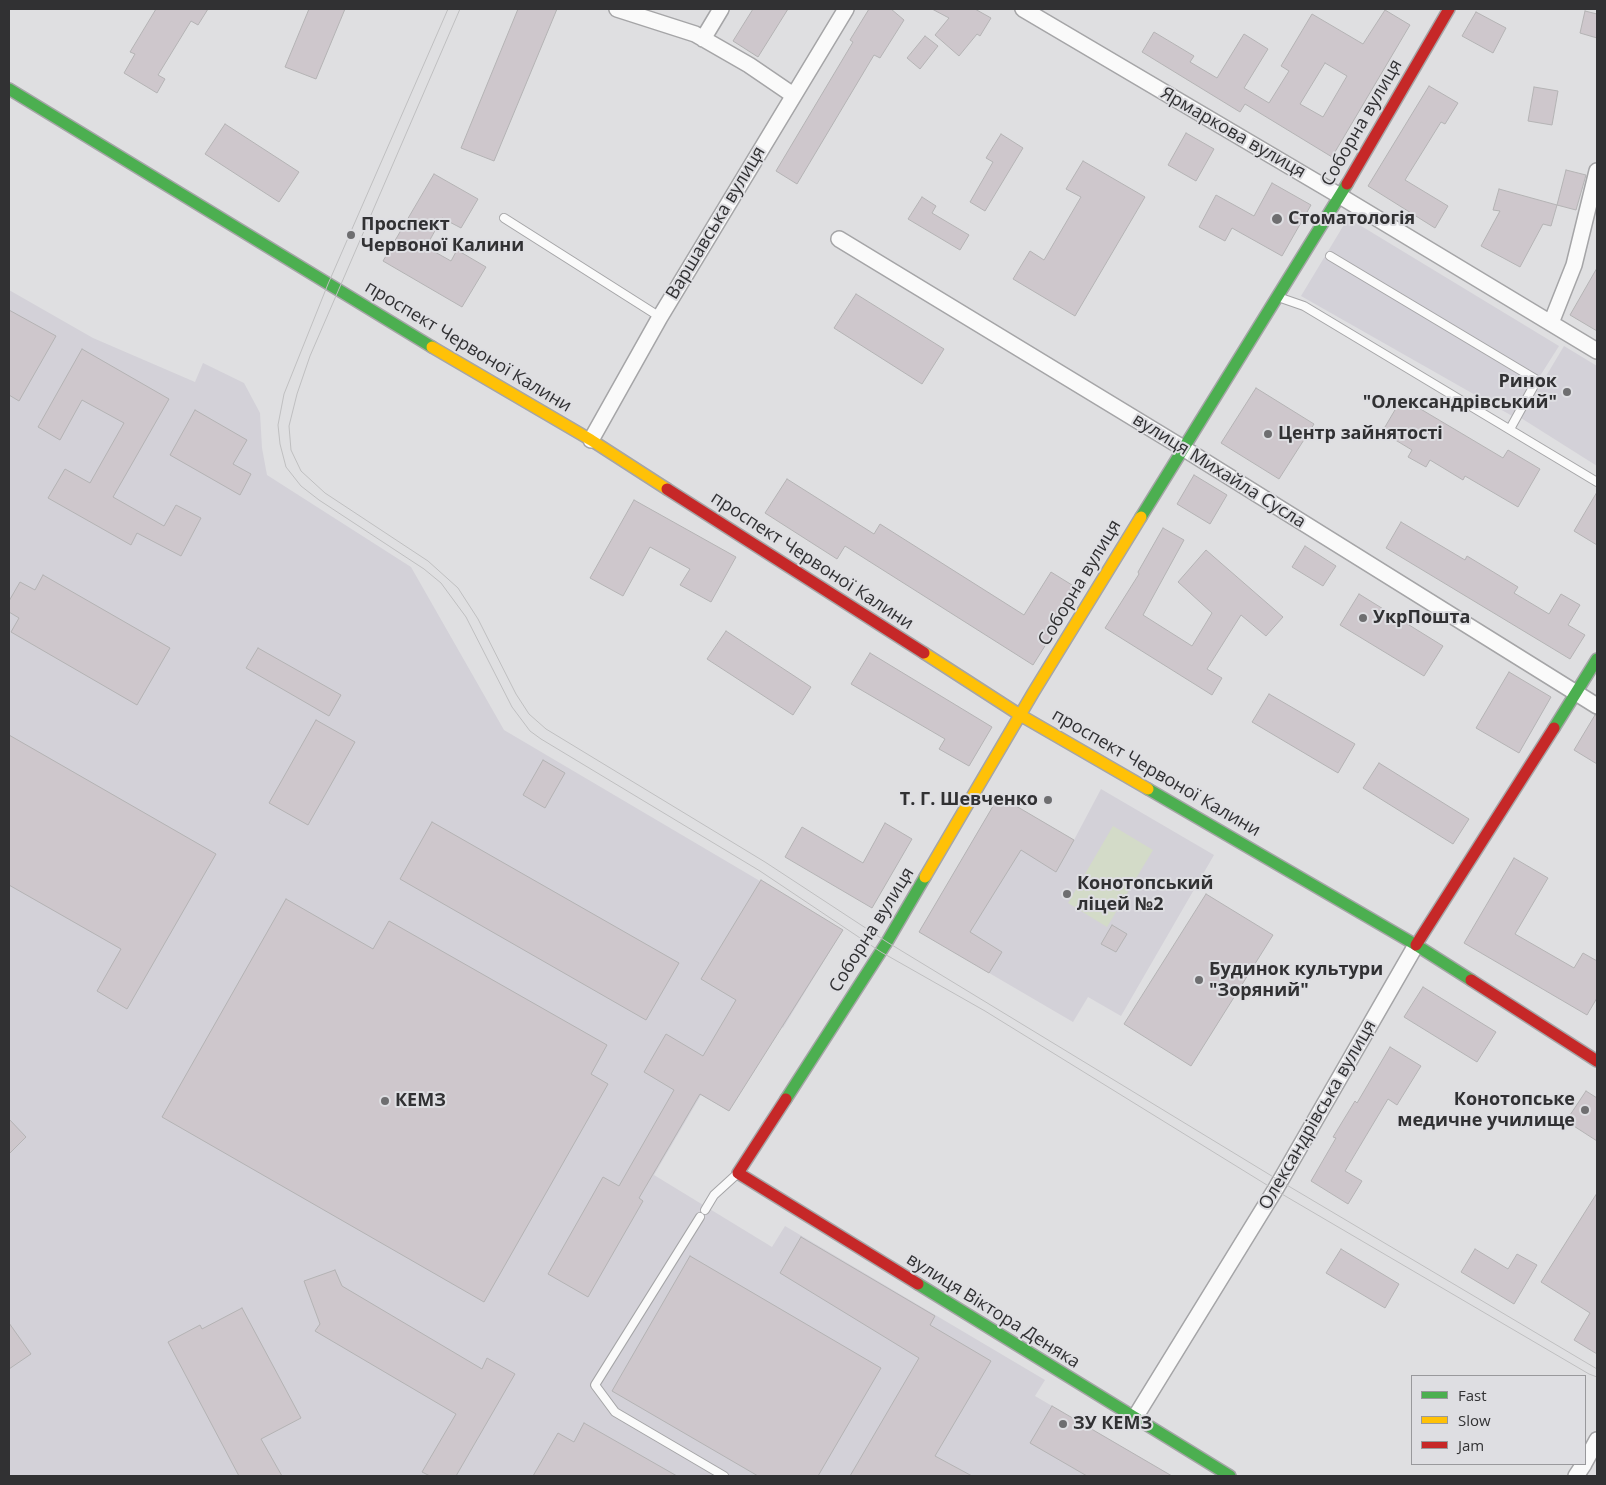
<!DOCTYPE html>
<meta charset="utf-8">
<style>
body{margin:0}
#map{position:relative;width:1606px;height:1485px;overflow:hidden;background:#dfdfe1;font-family:"Open Sans",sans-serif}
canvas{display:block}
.frame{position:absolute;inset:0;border:10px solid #313133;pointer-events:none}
.legend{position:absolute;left:1411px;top:1375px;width:175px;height:90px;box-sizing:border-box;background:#dedee2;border:1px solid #99999c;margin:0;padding:6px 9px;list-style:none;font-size:15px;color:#313133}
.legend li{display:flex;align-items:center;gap:10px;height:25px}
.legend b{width:25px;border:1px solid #99999c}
</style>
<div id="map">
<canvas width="1606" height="1485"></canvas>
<div class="frame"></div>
<ul class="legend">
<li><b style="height:6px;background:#4caf50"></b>Fast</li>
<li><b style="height:6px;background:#ffc107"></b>Slow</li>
<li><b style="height:6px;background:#c62828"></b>Jam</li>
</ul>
</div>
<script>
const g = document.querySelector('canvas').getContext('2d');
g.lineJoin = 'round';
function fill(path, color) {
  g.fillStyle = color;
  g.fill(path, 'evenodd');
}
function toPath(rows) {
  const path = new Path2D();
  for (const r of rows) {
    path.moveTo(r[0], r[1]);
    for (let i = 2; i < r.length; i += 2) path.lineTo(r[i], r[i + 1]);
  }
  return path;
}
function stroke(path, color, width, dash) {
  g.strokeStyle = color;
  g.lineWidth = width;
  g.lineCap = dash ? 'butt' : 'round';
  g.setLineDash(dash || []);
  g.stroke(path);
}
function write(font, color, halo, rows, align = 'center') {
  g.font = font + ' "Open Sans",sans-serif';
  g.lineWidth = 4;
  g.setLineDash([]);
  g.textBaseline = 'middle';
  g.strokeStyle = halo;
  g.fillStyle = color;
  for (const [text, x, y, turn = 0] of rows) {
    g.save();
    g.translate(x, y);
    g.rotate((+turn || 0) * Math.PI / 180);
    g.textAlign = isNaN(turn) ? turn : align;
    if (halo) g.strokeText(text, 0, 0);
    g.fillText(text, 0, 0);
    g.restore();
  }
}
fill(toPath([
 [1348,218,1559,346,1514,417,1301,296],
 [9,290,93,338,195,382,203,363,244,383,260,413,262,448,267,475,411,567,504,730,843,930,783,1028,768,1019,773,1039,729,1111,701,1095,654,1175,772,1247,785,1226,1045,1380,1035,1396,1172,1476,9,1476],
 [1564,346,1597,366,1597,466,1521,418],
 [1101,789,1214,855,1121,1016,1088,997,1073,1022,919,932,999,796,1074,840]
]), '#d3d1d8');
fill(toPath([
 [1113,826,1153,850,1107,927,1068,903]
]), '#d3dbc8');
const building = toPath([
 [156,9,208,9,198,25,191,21,158,75,165,79,157,93,124,73,135,54,130,52,156,9],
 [309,9,345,9,316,79,285,67,309,9],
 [518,9,557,9,494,161,461,148,518,9],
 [753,9,788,9,758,57,733,41,753,9],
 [869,9,891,9,904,20,880,58,874,55,797,184,776,171,853,42,850,40,869,9],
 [932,9,975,9,991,18,980,36,977,34,959,56,935,35,949,18,932,9],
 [1385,10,1410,25,1332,157,1245,104,1240,112,1142,52,1154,32,1194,56,1190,62,1217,78,1244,34,1268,49,1244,88,1269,103,1289,71,1281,66,1312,14,1363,44,1385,10],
 [1325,63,1347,76,1323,117,1300,104,1325,63],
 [1585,11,1597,14,1597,38,1580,33,1585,11],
 [1476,12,1506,28,1493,53,1462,36,1476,12],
 [925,36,938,46,920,69,907,58,925,36],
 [1429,86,1458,103,1445,124,1441,122,1405,180,1448,206,1435,228,1368,186,1429,86],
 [1534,87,1558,91,1552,125,1528,121,1534,87],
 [225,124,299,172,279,202,205,154,225,124],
 [1186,133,1214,149,1196,181,1168,165,1186,133],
 [1001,134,1023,148,985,211,970,202,993,162,986,158,1001,134],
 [1083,161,1145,197,1075,316,1013,279,1030,251,1044,260,1081,197,1066,189,1083,161],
 [1566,170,1586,175,1576,210,1557,205,1566,170],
 [434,174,478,199,461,228,442,218,426,247,451,261,457,250,486,267,462,307,383,261,434,174],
 [1272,183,1311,205,1282,256,1232,228,1225,241,1199,227,1216,195,1254,216,1272,183],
 [1499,189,1557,205,1551,226,1543,224,1520,267,1481,246,1500,211,1493,210,1499,189],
 [922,197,936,206,932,213,969,235,960,250,908,219,922,197],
 [1597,268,1597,331,1570,315,1597,268],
 [856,294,944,349,922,384,834,328,856,294],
 [9,310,56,336,19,401,9,395,9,310],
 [82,349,169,399,113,497,164,526,176,505,201,518,181,556,137,533,131,545,48,498,65,469,90,483,124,423,82,400,60,440,38,427,82,349],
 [1256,388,1314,424,1279,479,1221,443,1256,388],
 [1402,398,1503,458,1508,450,1540,469,1518,507,1465,476,1463,480,1430,460,1426,467,1408,457,1412,450,1382,432,1402,398],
 [195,410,247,440,233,464,251,474,240,495,170,455,195,410],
 [1194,475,1227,495,1210,524,1177,504,1194,475],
 [787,479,874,534,880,524,1024,615,1051,572,1080,590,1033,665,845,546,837,559,765,513,787,479],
 [1597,492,1597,545,1574,531,1597,492],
 [634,500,736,557,711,602,680,585,690,569,650,547,623,596,590,578,634,500],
 [1401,522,1465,560,1467,556,1518,587,1514,593,1549,614,1561,594,1580,605,1568,625,1585,635,1570,659,1386,548,1401,522],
 [1163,528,1184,540,1143,615,1192,646,1212,613,1178,582,1206,550,1283,617,1266,636,1241,615,1207,669,1222,678,1212,695,1105,628,1139,574,1138,572,1163,528],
 [1305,546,1336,566,1323,586,1292,567,1305,546],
 [43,575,170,648,137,705,11,632,19,618,9,612,9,601,20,582,35,590,43,575],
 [1359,594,1443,646,1424,676,1340,625,1359,594],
 [726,631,811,687,793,715,707,659,726,631],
 [258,648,341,695,329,716,246,668,258,648],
 [870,653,992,727,969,766,939,749,945,739,851,684,870,653],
 [1509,672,1551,697,1519,753,1476,728,1509,672],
 [1269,694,1355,744,1338,773,1252,722,1269,694],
 [1595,715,1597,715,1597,764,1574,750,1595,715],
 [316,720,355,742,308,825,269,803,316,720],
 [9,735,216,854,127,1009,97,991,121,949,9,885,9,735],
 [543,760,565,773,545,808,523,795,543,760],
 [1379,763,1469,819,1453,844,1363,788,1379,763],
 [999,796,1074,840,1056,872,1021,850,970,932,1002,952,989,973,919,932,999,796],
 [432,822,679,963,646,1020,400,879,432,822],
 [885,823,912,839,872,908,785,857,802,827,863,863,885,823],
 [1514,858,1548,878,1515,934,1574,968,1583,953,1597,961,1597,998,1587,1015,1464,943,1514,858],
 [761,880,843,930,729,1111,700,1094,639,1198,643,1201,588,1297,548,1274,603,1177,619,1186,674,1090,644,1072,666,1034,703,1056,736,1000,701,979,761,880],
 [1206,894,1273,935,1191,1066,1124,1024,1206,894],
 [286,899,373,949,389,921,607,1045,591,1074,608,1084,484,1302,162,1117,286,899],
 [1112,925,1127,934,1116,952,1101,944,1112,925],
 [1423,987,1496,1032,1477,1062,1404,1017,1423,987],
 [1390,1047,1421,1066,1397,1105,1388,1099,1345,1171,1362,1181,1348,1204,1311,1181,1336,1138,1333,1137,1355,1101,1357,1103,1390,1047],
 [1586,1091,1597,1098,1597,1141,1566,1121,1586,1091],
 [9,1119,26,1137,9,1154,9,1119],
 [1597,1193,1597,1354,1574,1340,1590,1313,1541,1282,1597,1193],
 [801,1237,935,1316,930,1325,991,1361,935,1456,972,1476,850,1476,919,1358,780,1273,801,1237],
 [1341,1249,1399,1284,1385,1308,1326,1273,1341,1249],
 [1475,1249,1508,1269,1517,1254,1537,1265,1514,1304,1461,1272,1475,1249],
 [690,1256,881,1368,818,1476,758,1476,612,1391,690,1256],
 [335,1270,342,1286,482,1369,487,1358,515,1374,456,1476,430,1476,422,1472,456,1414,315,1331,320,1324,304,1281,335,1270],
 [242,1308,301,1418,261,1439,282,1476,239,1476,168,1342,200,1325,202,1329,242,1308],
 [9,1323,31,1354,9,1369,9,1323],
 [1052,1406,1172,1476,1087,1476,1030,1443,1052,1406],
 [584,1423,677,1476,533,1476,558,1433,574,1442,584,1423]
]);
fill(building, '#cec7cc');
stroke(building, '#b4b3b4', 1);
const lane = toPath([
 [504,218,660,317],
 [1330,256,1537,380,1510,429],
 [1278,297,1304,306,1597,482],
 [705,1210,714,1195,737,1174],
 [700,1217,595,1385,615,1412,724,1476]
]);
const street = toPath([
 [617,9,695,34,749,65,793,95],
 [1023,9,1340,196,1597,351],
 [703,39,721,9],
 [839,239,1183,448,1597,706],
 [1551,323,1574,265,1597,171],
 [591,440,660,317,846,9],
 [1134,1419,1275,1190,1416,945],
 [1585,1462,1597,1440],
 [1576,1476,1584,1464]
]);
const fast = toPath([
 [9,89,432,347],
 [1141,517,1347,184],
 [1554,728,1597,659],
 [1148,789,1416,945,1471,980],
 [786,1099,887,942,925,877],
 [918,1284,1230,1476]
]);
const slow = toPath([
 [432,347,591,440,667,489],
 [924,653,1020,715,1148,789],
 [925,877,1033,693,1141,517]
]);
const jam = toPath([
 [1347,184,1449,9],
 [667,489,924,653],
 [1416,945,1554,728],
 [1471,980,1597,1061],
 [786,1099,738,1173,918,1284]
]);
stroke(lane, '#a5a5a7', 10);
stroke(street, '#a5a5a7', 18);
stroke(fast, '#a5a5a7', 14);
stroke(slow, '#a5a5a7', 14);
stroke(jam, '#a5a5a7', 14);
stroke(lane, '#fafafa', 8);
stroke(street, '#fafafa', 15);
stroke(fast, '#4caf50', 11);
stroke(slow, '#ffc107', 11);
stroke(jam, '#c62828', 11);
stroke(toPath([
 [448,9,328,284,284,394,278,425,280,444,286,467,301,486,319,500,424,569,441,583,466,617,512,707,530,731,541,739,760,871,881,952,985,1011,1275,1190,1589,1374,1597,1377],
 [460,9,310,356,297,394,289,426,291,450,301,471,325,493,428,561,458,588,478,619,516,694,529,714,546,729,765,862,887,942,1280,1181,1597,1369]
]), '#bfbfc0', 1);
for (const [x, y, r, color] of [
 [1277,219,6,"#6e6e70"],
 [351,235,5,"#6e6e70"],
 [1567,392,5,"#6e6e70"],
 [1268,434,5,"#6e6e70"],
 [1363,618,5,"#6e6e70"],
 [1048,800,5,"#6e6e70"],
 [1067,894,5,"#6e6e70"],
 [1199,980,5,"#6e6e70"],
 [385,1101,5,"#6e6e70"],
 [1585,1110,5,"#6e6e70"],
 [1063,1424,5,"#6e6e70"]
]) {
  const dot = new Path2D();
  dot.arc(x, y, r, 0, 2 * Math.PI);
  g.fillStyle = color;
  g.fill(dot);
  stroke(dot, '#dedee2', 2);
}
write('18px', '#313133', '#dedee2', [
 ["Соборна вулиця",1362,123,-60],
 ["Ярмаркова вулиця",1233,133,30],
 ["Варшавська вулиця",716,223,-59],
 ["проспект Червоної Калини",468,347,31],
 ["вулиця Михайла Сусла",1219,471,32],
 ["проспект Червоної Калини",812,561,33],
 ["Соборна вулиця",1080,583,-59],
 ["проспект Червоної Калини",1156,773,30],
 ["Соборна вулиця",872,930,-58],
 ["Олександрівська вулиця",1318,1115,-60],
 ["вулиця Віктора Деняка",993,1311,32]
]);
write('bold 18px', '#313133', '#dedee2', [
 ["Стоматологія",1288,219],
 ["Проспект",361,225],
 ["Червоної Калини",361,246],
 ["Ринок",1557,382,"right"],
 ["\"Олександрівський\"",1557,403,"right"],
 ["Центр зайнятості",1278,434],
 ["УкрПошта",1373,618],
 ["Т. Г. Шевченко",1038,800,"right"],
 ["Конотопський",1077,884],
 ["ліцей №2",1077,905],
 ["Будинок культури",1209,970],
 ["\"Зоряний\"",1209,991],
 ["Конотопське",1575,1100,"right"],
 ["медичне училище",1575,1121,"right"],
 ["КЕМЗ",395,1101],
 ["ЗУ КЕМЗ",1073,1424]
], 'left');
</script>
